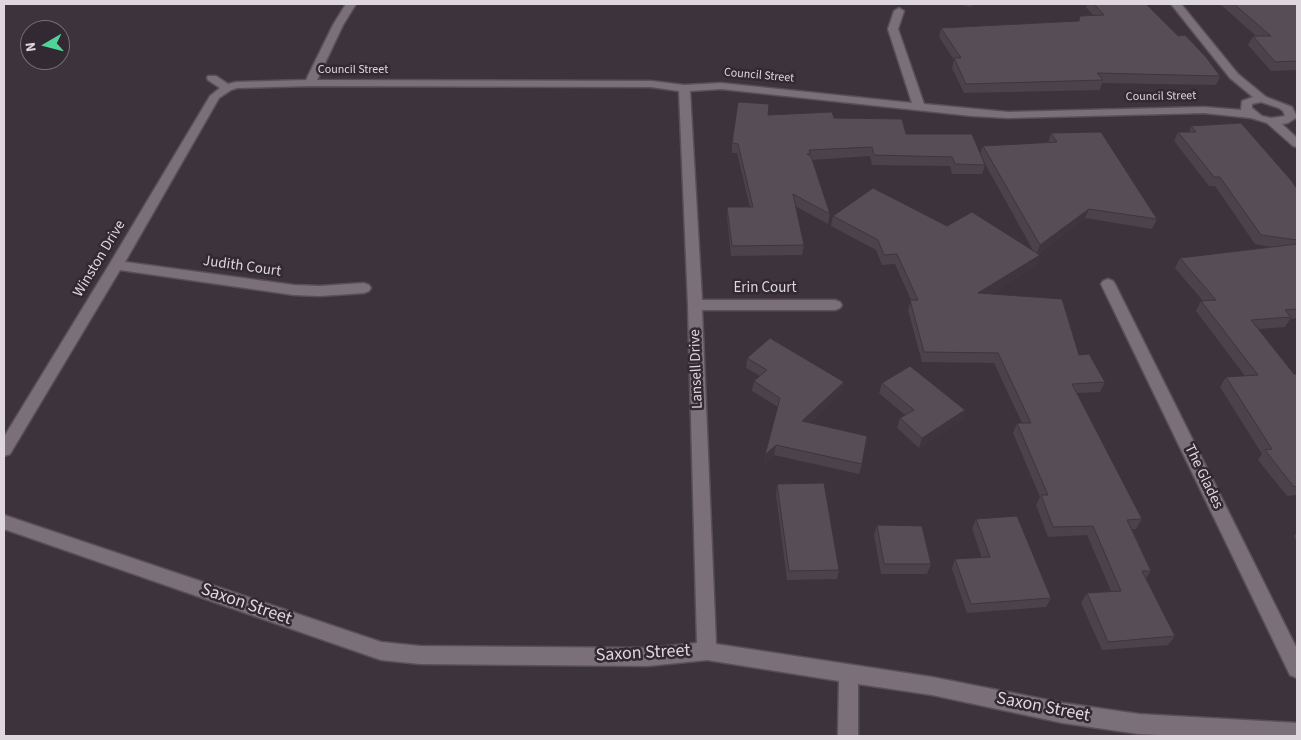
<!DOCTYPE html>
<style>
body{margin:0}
#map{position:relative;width:1301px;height:740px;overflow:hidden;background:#3d333c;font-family:"Source Sans 3",sans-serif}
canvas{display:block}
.frame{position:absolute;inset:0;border:5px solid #ded8de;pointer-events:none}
.north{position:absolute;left:20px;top:20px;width:50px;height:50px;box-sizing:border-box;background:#322932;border:1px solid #776f77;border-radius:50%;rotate:262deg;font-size:14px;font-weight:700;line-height:20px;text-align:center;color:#ded8de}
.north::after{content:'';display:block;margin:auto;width:18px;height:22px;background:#50d398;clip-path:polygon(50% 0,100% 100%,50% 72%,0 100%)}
</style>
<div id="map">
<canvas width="1301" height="740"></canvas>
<div class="frame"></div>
<div class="north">N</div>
</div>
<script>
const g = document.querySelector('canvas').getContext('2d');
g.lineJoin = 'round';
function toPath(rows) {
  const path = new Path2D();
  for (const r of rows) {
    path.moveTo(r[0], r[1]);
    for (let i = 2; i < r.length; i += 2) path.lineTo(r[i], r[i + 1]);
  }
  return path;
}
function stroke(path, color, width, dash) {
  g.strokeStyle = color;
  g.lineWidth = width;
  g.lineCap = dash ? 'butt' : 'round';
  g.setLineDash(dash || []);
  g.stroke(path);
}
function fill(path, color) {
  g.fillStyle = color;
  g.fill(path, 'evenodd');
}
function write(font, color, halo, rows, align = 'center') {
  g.font = font + ' "Source Sans 3",sans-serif';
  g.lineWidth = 5;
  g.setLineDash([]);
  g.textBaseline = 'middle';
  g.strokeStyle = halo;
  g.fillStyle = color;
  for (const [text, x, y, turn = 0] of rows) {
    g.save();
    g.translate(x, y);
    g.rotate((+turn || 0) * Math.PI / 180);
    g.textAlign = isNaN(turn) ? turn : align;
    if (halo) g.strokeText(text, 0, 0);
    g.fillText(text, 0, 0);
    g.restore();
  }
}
const minor = toPath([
 [346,4,356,4,343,25,317,80,651,81,684,85,721,83,912,103,888,29,894,11,899,8,904,11,898,29,924,104,1008,112,1204,107,1241,110,1242,101,1253,97,1230,78,1171,4,1181,4,1238,74,1266,97,1292,107,1297,117,1288,123,1282,124,1297,138,1297,147,1293,146,1267,123,1251,118,1204,113,1008,118,972,116,721,89,690,91,702,300,835,300,840,302,842,305,840,308,835,310,702,310,716,644,932,677,1063,703,1139,714,1297,723,1297,736,1181,736,1139,734,1063,723,932,695,858,684,858,736,838,736,839,681,707,660,648,666,420,664,381,660,4,529,4,515,381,642,420,646,648,648,697,643,688,305,679,91,651,87,310,86,237,88,231,90,219,98,125,262,294,285,320,286,364,283,369,285,371,288,369,291,364,293,320,296,294,295,120,270,10,454,4,456,4,437,109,265,210,96,220,88,208,80,207,78,208,76,216,76,228,84,236,82,306,80,333,25,346,4],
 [1261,102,1279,108,1283,111,1285,116,1271,118,1262,116,1252,108,1252,104,1261,102],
 [1108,279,1113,281,1115,284,1297,649,1297,678,1290,675,1101,284,1103,281,1108,279]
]);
stroke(minor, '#585057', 3);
fill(minor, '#7b7079');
fill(toPath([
 [958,4,974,4,970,7],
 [1087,4,1146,4,1220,76,1216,85,1102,83,1100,90,964,93,952,68,954,60,939,37,941,28,1078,21,1080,16,1093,15,1086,7],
 [1220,4,1297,4,1297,70,1271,71,1248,45,1253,36,1256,36],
 [768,115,834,118,906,134,980,154,983,146,1048,143,1051,133,1157,219,1152,229,1085,218,1038,254,1040,255,1037,265,990,294,1079,355,1105,382,1100,392,1077,393,1142,519,1136,529,1132,529,1151,571,1146,578,1175,636,1168,645,1102,650,1081,603,1087,593,1111,591,1087,535,1048,537,1036,505,1040,497,1013,433,1017,423,1022,423,994,363,922,362,908,310,911,300,895,264,882,265,876,250,831,226,833,216,947,226,1034,252,984,162,985,165,982,174,952,174,950,166,872,165,870,156,812,160,830,214,828,224,795,206,804,245,802,255,731,256,727,217,727,207,750,207,737,153,732,153,732,143],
 [1191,126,1297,189,1297,318,1290,319,1285,327,1258,329,1294,374,1297,374,1297,495,1287,496,1258,460,1262,454,1220,387,1226,377,1245,376,1196,311,1201,301,1203,301,1175,268,1180,258,1271,247,1255,244,1215,186,1209,186,1174,141,1178,132,1189,132],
 [747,358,844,382,842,392,809,423,862,464,859,474,774,455,764,465,765,455,778,407,752,391,754,381,760,376,746,368],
 [882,383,965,410,962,420,919,448,897,428,900,418,905,415,879,393],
 [777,484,839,570,837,579,787,580,776,494],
 [976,519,1051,598,1046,607,967,613,952,569,955,559,982,558,972,528],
 [877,525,931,564,927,574,881,574,874,535],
 [1297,532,1297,543,1294,536]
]), '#4b424a');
fill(toPath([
 [1089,209,1085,218,1036,255,1040,245],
 [1040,255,1037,265,975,303,978,293],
 [844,382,842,392,800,431,802,421],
 [965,410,962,420,919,448,922,438],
 [776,445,774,455,764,465,765,455]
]), '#3d363c');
const building = toPath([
 [1094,4,1146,4,1178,36,1185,35,1206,57,1220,76,1097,73,1103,80,966,84,954,58,961,58,941,28,1079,21,1080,16,1104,15,1094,4],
 [1234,4,1297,4,1297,61,1275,62,1253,36,1271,36,1234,4],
 [738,102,769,104,768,115,832,112,834,118,902,119,906,134,972,134,985,165,955,164,952,157,874,155,872,147,809,150,810,154,807,154,811,156,830,214,793,194,804,245,732,246,727,207,753,207,738,144,732,143,738,102],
 [1241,123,1291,180,1297,189,1297,240,1261,235,1220,177,1214,177,1178,132,1196,132,1191,126,1241,123],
 [1101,132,1157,219,1089,209,1040,245,983,146,1057,142,1051,133,1101,132],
 [873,188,947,226,972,212,1040,255,978,293,1062,299,1079,355,1089,354,1105,382,1072,384,1142,519,1127,520,1151,571,1142,571,1175,636,1108,642,1087,593,1121,591,1093,526,1053,527,1041,495,1048,495,1017,423,1031,423,998,353,924,352,910,300,918,300,897,254,884,255,878,240,833,216,873,188],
 [1297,244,1297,309,1285,310,1291,317,1251,320,1294,374,1297,374,1297,486,1294,487,1265,450,1272,449,1226,377,1258,375,1201,301,1216,300,1180,258,1297,244],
 [770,338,844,382,802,421,867,436,862,464,776,445,765,455,780,398,754,381,767,370,747,358,770,338],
 [910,366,965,410,922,438,900,418,914,410,882,383,910,366],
 [824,483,839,570,789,571,777,484,824,483],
 [1017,516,1051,598,971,604,955,559,990,557,976,519,1017,516],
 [877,525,922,526,931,564,884,564,877,525]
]);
fill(building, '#574d56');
stroke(building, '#3d363c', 1);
write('12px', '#ded8de', '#322932', [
 ["Council Street",353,70],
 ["Council Street",759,76,5],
 ["Council Street",1161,97,-1]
]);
write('15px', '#ded8de', '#322932', [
 ["Winston Drive",100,259,-59],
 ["Judith Court",242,267,8],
 ["Erin Court",765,289],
 ["Lansell Drive",697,369,-92],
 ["The Glades",1203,477,64]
]);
write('18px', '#ded8de', '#322932', [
 ["Saxon Street",246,605,19],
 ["Saxon Street",643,654,-3],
 ["Saxon Street",1043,708,11]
]);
</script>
